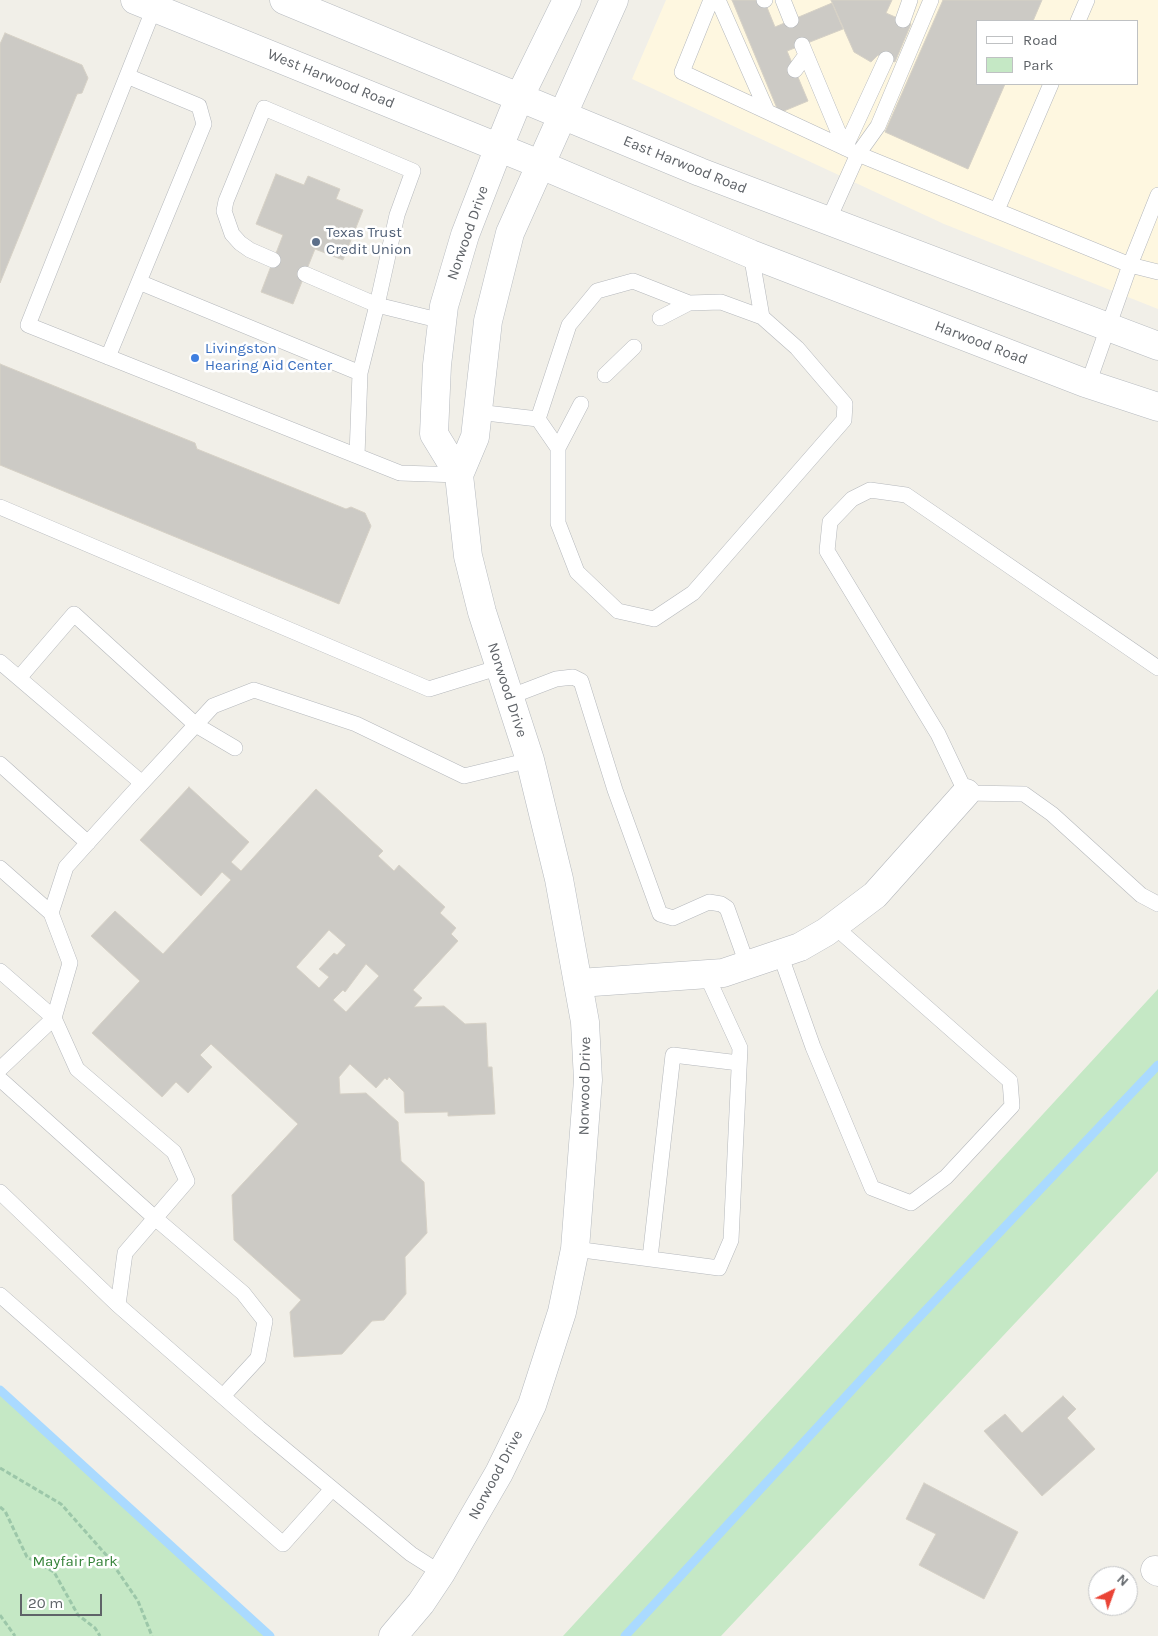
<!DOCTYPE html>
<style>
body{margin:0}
#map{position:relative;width:1158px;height:1636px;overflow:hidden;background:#f1efe8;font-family:Karla,sans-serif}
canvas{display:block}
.legend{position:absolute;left:976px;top:20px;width:162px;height:65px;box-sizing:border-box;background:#fff;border:1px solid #bfc1c3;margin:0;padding:6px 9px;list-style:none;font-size:15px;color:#5f6368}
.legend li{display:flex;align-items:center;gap:10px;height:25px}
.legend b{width:25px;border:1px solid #bfc1c3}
.north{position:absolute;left:1088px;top:1566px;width:50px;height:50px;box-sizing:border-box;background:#fff;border:1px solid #bfc1c3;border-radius:50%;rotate:42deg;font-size:14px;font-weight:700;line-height:20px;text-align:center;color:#5f6368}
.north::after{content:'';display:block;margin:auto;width:18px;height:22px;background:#ea4335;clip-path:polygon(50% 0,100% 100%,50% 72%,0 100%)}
.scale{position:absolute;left:20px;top:1594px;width:82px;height:22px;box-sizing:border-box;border:2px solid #5f6368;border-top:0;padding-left:6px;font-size:15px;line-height:18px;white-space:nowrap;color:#5f6368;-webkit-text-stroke:4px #fff;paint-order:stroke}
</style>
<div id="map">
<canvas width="1158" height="1636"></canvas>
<ul class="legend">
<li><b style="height:6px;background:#fff"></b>Road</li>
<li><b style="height:14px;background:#c5e8c5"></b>Park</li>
</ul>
<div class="north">N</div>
<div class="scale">20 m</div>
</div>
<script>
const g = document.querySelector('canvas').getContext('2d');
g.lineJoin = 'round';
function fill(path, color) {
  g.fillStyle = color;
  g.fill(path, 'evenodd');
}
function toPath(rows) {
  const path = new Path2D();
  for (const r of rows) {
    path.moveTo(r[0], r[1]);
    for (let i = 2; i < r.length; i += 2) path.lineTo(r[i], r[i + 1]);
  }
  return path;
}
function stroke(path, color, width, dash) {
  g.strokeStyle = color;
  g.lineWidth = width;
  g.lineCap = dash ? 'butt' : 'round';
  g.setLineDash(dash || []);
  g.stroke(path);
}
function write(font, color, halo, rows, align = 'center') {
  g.font = font + ' Karla,sans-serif';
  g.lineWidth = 5;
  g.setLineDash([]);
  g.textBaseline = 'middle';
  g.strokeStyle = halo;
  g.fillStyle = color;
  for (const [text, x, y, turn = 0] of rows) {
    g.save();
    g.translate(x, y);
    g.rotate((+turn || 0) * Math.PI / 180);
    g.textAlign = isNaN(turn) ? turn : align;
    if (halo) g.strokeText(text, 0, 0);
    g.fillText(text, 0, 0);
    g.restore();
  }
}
fill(toPath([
 [666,0,1158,0,1158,309,944,224,632,79],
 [977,21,1137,21,1137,84,977,84]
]), '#fef7e0');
fill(toPath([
 [1158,989,1158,1171,721,1636,563,1636],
 [0,1393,111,1496,269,1636,0,1636]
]), '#c5e8c5');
stroke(toPath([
 [0,1390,270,1636],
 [625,1636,908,1329,1158,1065]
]), '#aadaff', 9);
const building = toPath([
 [732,0,764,0,775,27,832,3,843,29,787,51,808,101,779,113,732,0],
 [831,0,892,0,886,13,911,24,895,62,878,55,871,62,854,52,831,0],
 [943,0,1042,0,1033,21,977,21,977,84,1005,84,968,169,885,132,943,0],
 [5,33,82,65,88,78,82,93,77,94,0,283,0,44,5,33],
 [276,174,304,185,308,176,340,189,336,199,363,210,343,260,315,249,293,304,261,292,283,235,256,224,276,174],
 [0,364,195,443,197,449,346,509,351,507,365,513,371,526,339,604,0,465,0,364],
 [189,787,249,842,231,862,241,871,316,789,383,851,378,856,394,871,399,865,445,907,440,913,456,928,451,934,458,941,413,990,422,998,414,1007,444,1006,465,1024,486,1023,488,1067,492,1067,495,1114,448,1116,448,1112,405,1113,404,1092,389,1077,387,1080,385,1078,376,1088,350,1064,339,1077,340,1094,366,1093,398,1122,401,1161,424,1182,427,1233,405,1257,406,1294,384,1320,372,1321,342,1354,294,1357,290,1312,301,1300,234,1240,232,1195,298,1124,211,1044,200,1055,212,1067,188,1093,176,1082,162,1097,92,1033,140,981,91,936,115,911,163,954,231,880,222,872,201,896,140,840,189,787],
 [329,930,346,945,337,955,334,953,319,969,329,977,319,988,296,967,329,930],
 [366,964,379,976,346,1012,333,1000,343,990,345,992,366,964],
 [1063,1396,1076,1409,1067,1418,1095,1449,1042,1496,984,1431,1005,1414,1022,1433,1063,1396],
 [924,1483,1018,1532,984,1599,919,1565,936,1534,906,1519,924,1483]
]);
fill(building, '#cccac5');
stroke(building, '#d6d1c6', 1);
const service = toPath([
 [711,0,682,72,858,154,878,126,931,0],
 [718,0,767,111],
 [764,0,765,0],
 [783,0,791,20],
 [154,8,28,325,400,473,459,475],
 [903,20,910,0],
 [1078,21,1087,0],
 [802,45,845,148],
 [795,70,806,55],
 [845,148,886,59],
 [1158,195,1130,265,1158,272],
 [997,210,1051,84],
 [828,221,858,154,1130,265,1088,384],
 [273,260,250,250,240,243,232,234,224,211,226,201,264,108,413,171,397,215,377,305,305,274],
 [139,282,360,373],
 [660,318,689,303],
 [108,357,204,124,199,106,127,76],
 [605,375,634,347],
 [477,412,538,419,558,448,558,523,577,572,618,611,654,619,693,593,844,420,845,404,797,348,762,317,751,254],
 [538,419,569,325,597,291,633,281,689,303,721,302,762,317],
 [558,448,581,404],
 [357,456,360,373,377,305,442,321],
 [0,507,429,689,500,667],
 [0,662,142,783],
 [1158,668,906,495,870,490,852,499,830,522,827,551,938,734,966,793,1024,794,1052,814,1141,895,1158,904],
 [19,678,74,614,196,725,235,748],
 [509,697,556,679,573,677,581,681,615,790,660,914,673,918,709,902,721,904,727,908,747,964],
 [0,764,88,843],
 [0,868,51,913],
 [780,954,813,1047,872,1188,911,1203,946,1177,1012,1106,1010,1081,834,926],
 [0,971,54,1018,0,1069],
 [0,1079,155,1218,243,1293,265,1321,258,1358,223,1396],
 [0,1192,118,1305],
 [575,1249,719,1268,731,1240,740,1048,706,974],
 [650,1258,673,1055,739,1063],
 [0,1295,283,1544,332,1489],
 [441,1573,411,1554,259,1428,118,1305,125,1253,187,1181,174,1152,77,1069,54,1018,70,963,51,913,66,867,130,796,213,706,254,690,356,724,464,776,530,760]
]);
const minor = toPath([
 [579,983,723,973,800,947,826,932,875,895,966,793],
 [1155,1570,1158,1572]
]);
const secondary = toPath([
 [135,0,527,159,751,254,1085,383,1158,407],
 [284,0,700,172,1158,346],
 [459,475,434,434,437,365,444,306,465,235,499,147,519,98,567,0],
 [393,1636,421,1603,441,1573,499,1473,532,1405,562,1312,575,1249,588,1080,585,1022,559,879,530,760,482,612,468,556,459,475,475,437,488,321,510,233,614,0]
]);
stroke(service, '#b5b8bc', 16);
stroke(minor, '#b5b8bc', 29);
stroke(secondary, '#b6babf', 29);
stroke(toPath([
 [0,1468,61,1504,108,1557,138,1601,152,1636],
 [0,1507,5,1511,27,1557,54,1572,78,1615,95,1628,100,1636],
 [0,1615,15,1636]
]), '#9cc7a9', 3, [5, 2.5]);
stroke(service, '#fff', 15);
stroke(minor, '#fff', 28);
stroke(secondary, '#fff', 28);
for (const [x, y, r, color] of [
 [316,242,5,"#5c6f8a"],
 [195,358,5,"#3f7fe0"]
]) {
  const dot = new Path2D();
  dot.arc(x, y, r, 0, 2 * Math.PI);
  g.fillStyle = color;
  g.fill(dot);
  stroke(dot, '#fff', 2);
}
write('15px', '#5f6368', '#fff', [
 ["West Harwood Road",331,79,22],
 ["East Harwood Road",685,165,22],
 ["Norwood Drive",468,233,-71],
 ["Harwood Road",981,343,21],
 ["Norwood Drive",507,690,72],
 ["Norwood Drive",585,1086,-89],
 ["Norwood Drive",496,1475,-62]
]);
write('15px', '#4e5e75', '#fff', [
 ["Texas Trust",326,233],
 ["Credit Union",326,250]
], 'left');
write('15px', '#366cbe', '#fff', [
 ["Livingston",205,349],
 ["Hearing Aid Center",205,366]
], 'left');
write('15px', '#348238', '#fff', [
 ["Mayfair Park",75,1562]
]);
</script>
